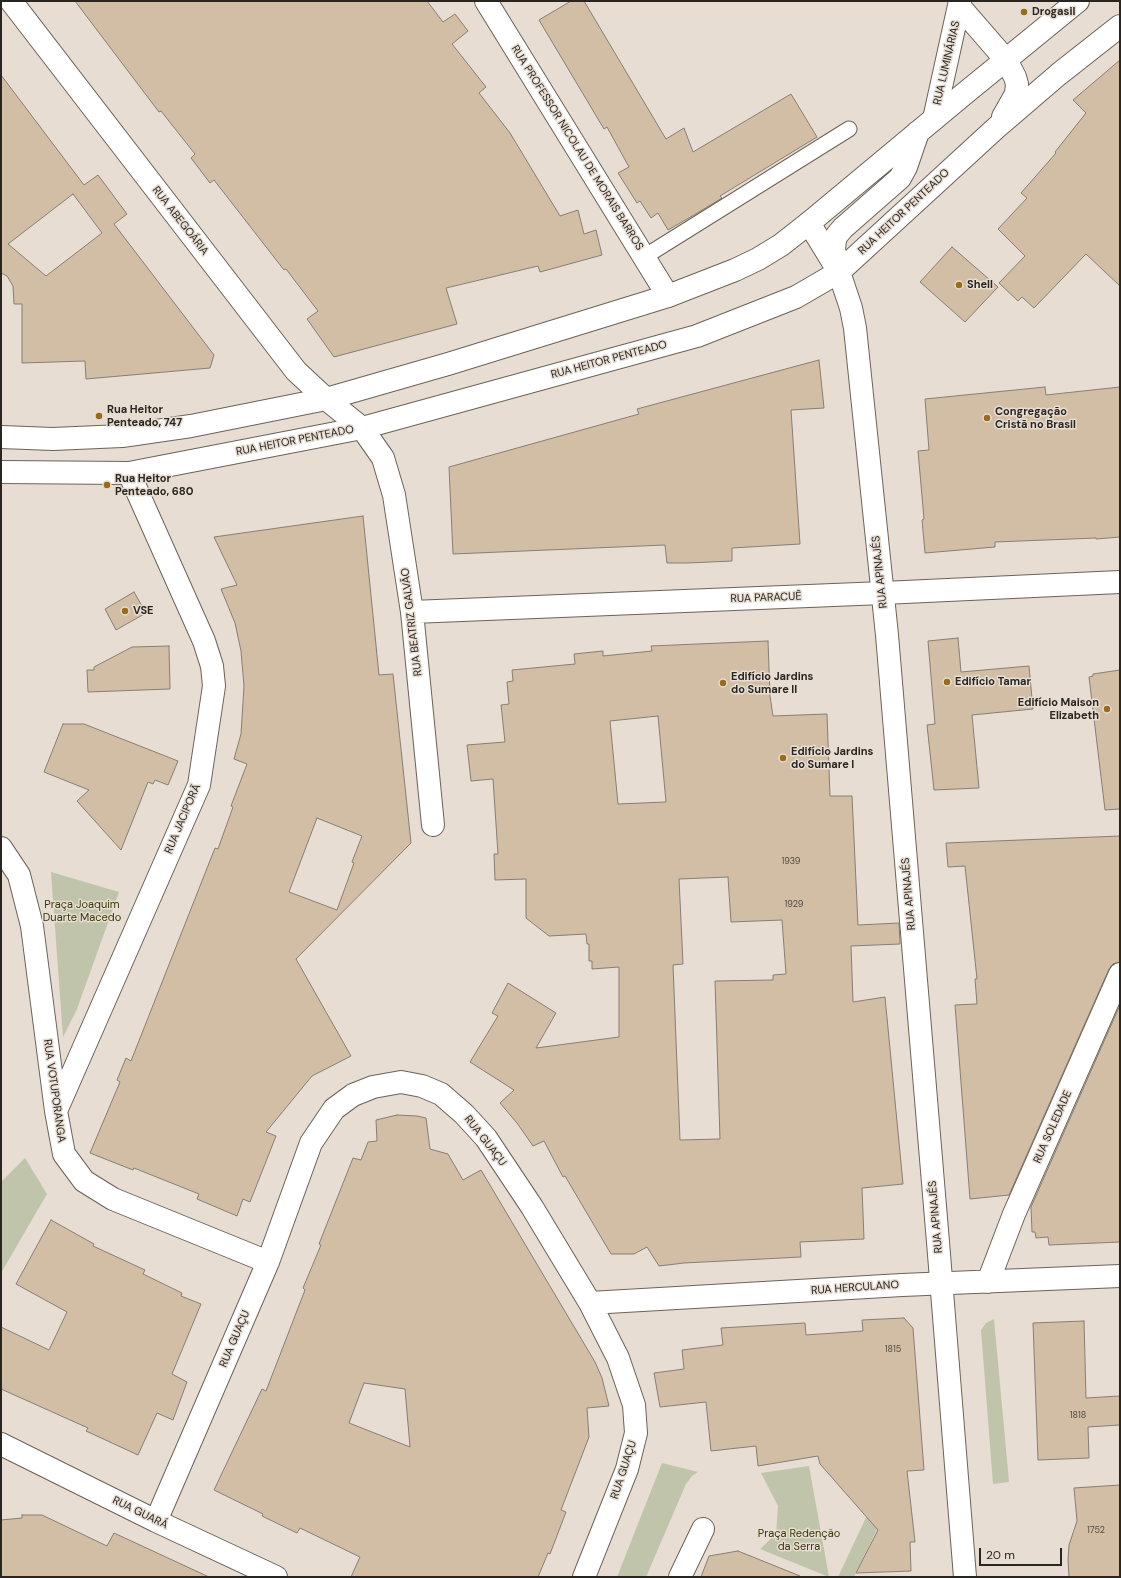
<!DOCTYPE html>
<meta charset="utf-8">
<style>
body{margin:0}
#map{position:relative;width:1121px;height:1578px;overflow:hidden;background:#e7ddd2;font-family:"DM Sans",sans-serif}
canvas{display:block}
.frame{position:absolute;inset:0;border:2px solid #292521;pointer-events:none}
.scale{position:absolute;left:979px;top:1548px;width:83px;height:18px;box-sizing:border-box;border:2px solid #292521;border-top:0;padding-left:5px;font-size:12px;line-height:14px;white-space:nowrap;color:#292521;-webkit-text-stroke:3px #e7ddd2;paint-order:stroke}
</style>
<div id="map">
<canvas width="1121" height="1578"></canvas>
<div class="frame"></div>
<div class="scale">20 m</div>
</div>
<script>
const g = document.querySelector('canvas').getContext('2d');
g.lineJoin = 'round';
function fill(path, color) {
  g.fillStyle = color;
  g.fill(path, 'evenodd');
}
function toPath(rows) {
  const path = new Path2D();
  for (const r of rows) {
    path.moveTo(r[0], r[1]);
    for (let i = 2; i < r.length; i += 2) path.lineTo(r[i], r[i + 1]);
  }
  return path;
}
function stroke(path, color, width, dash) {
  g.strokeStyle = color;
  g.lineWidth = width;
  g.lineCap = dash ? 'butt' : 'round';
  g.setLineDash(dash || []);
  g.stroke(path);
}
function write(font, color, halo, rows, align = 'center') {
  g.font = font + ' "DM Sans",sans-serif';
  g.lineWidth = 3;
  g.setLineDash([]);
  g.textBaseline = 'middle';
  g.strokeStyle = halo;
  g.fillStyle = color;
  for (const [text, x, y, turn = 0] of rows) {
    g.save();
    g.translate(x, y);
    g.rotate((+turn || 0) * Math.PI / 180);
    g.textAlign = isNaN(turn) ? turn : align;
    if (halo) g.strokeText(text, 0, 0);
    g.fillText(text, 0, 0);
    g.restore();
  }
}
fill(toPath([
 [51,872,119,892,77,1009,63,1037],
 [25,1158,47,1194,1,1273,1,1182],
 [994,1319,1009,1482,993,1484,981,1330,986,1323],
 [919,1405,921,1436,905,1471,854,1577,838,1577],
 [662,1463,698,1472,692,1476,686,1484,646,1577,617,1577],
 [809,1466,829,1577,760,1549,776,1534,778,1506,761,1473]
]), '#c0c4ab');
const building = toPath([
 [75,1,427,1,443,22,455,14,468,31,452,44,486,87,479,93,510,133,560,216,578,210,584,234,596,230,602,255,540,272,538,266,446,288,457,324,334,357,307,319,318,311,286,269,284,270,214,180,210,183,191,158,195,154,161,111,159,112,75,1],
 [571,1,584,1,666,139,684,128,693,152,791,94,817,137,720,196,722,198,694,215,668,230,658,213,651,218,640,201,637,203,618,173,629,167,607,127,604,129,539,20,571,1],
 [1120,60,1120,286,1086,254,1034,308,1022,297,1018,301,999,283,1025,256,998,229,1027,198,1021,193,1056,153,1055,152,1086,113,1073,100,1120,60],
 [1,75,84,185,98,175,127,214,114,224,214,355,210,368,86,379,85,361,22,363,22,304,14,304,13,286,7,276,1,273,1,75],
 [73,194,102,233,46,276,8,244,73,194],
 [952,247,998,287,965,322,920,282,952,247],
 [819,360,824,408,791,410,800,544,732,548,732,561,688,563,667,563,665,545,453,554,449,467,639,414,637,409,819,360],
 [1045,387,1046,395,1120,387,1120,537,1096,539,1096,538,995,542,995,547,925,553,922,520,924,519,918,451,929,450,925,399,1045,387],
 [363,516,379,675,393,674,411,843,296,959,351,1056,312,1076,266,1132,276,1136,250,1202,243,1199,237,1216,197,1199,199,1194,134,1168,133,1170,90,1153,120,1082,117,1080,126,1058,131,1061,215,848,218,849,233,807,231,806,247,764,234,759,241,734,244,686,241,651,235,623,221,589,237,585,214,537,363,516],
 [317,818,362,836,352,862,354,863,337,910,289,892,317,818],
 [134,592,146,613,116,630,105,609,134,592],
 [958,638,961,672,1029,666,1033,709,972,715,979,788,934,790,927,725,935,724,928,641,958,638],
 [768,641,770,696,773,716,827,714,830,796,852,796,858,925,899,923,900,944,851,946,853,1002,885,997,903,1184,862,1188,864,1239,800,1242,801,1257,684,1263,659,1266,647,1247,634,1254,611,1254,565,1176,563,1177,544,1141,533,1146,517,1123,500,1103,514,1090,470,1062,498,1016,492,1013,508,983,556,1013,536,1048,619,1037,619,967,592,969,592,961,589,961,589,944,587,944,586,934,549,936,526,918,526,879,495,880,494,854,498,854,493,779,471,781,467,745,505,742,501,705,509,704,507,682,513,681,512,670,575,664,574,654,603,651,603,656,652,651,651,646,768,641],
 [658,716,666,802,618,804,610,721,658,716],
 [728,877,731,922,782,920,786,974,773,975,773,980,715,981,720,1139,680,1140,673,965,683,964,679,879,728,877],
 [169,646,170,689,88,692,87,670,94,670,94,667,132,647,169,646],
 [1120,670,1120,809,1105,810,1089,677,1093,676,1093,674,1120,670],
 [63,724,84,724,178,761,168,785,155,780,153,784,148,782,121,850,77,801,89,790,44,772,63,724],
 [1120,836,1120,962,1113,964,1109,969,1009,1195,970,1199,955,1005,977,1004,975,979,977,979,965,866,948,867,946,843,1120,836],
 [1120,1005,1120,1242,1049,1245,1048,1237,1036,1238,1035,1232,1032,1232,1031,1207,1120,1005],
 [397,1115,417,1116,426,1118,430,1149,448,1154,463,1180,481,1170,595,1362,602,1378,609,1406,587,1408,589,1437,561,1510,566,1512,550,1554,548,1553,538,1577,351,1577,360,1557,300,1528,297,1533,262,1516,263,1514,214,1490,262,1389,266,1391,305,1290,303,1288,321,1245,319,1244,353,1158,361,1160,368,1142,377,1141,376,1120,397,1115],
 [364,1383,405,1389,410,1447,349,1423,364,1383],
 [51,1220,94,1244,93,1246,145,1270,143,1274,182,1293,181,1296,201,1304,172,1374,187,1382,173,1420,157,1413,138,1455,86,1431,88,1428,1,1389,1,1327,49,1350,67,1312,16,1284,51,1220],
 [904,1318,913,1328,924,1470,907,1471,915,1542,910,1542,911,1571,856,1573,878,1530,820,1464,818,1456,758,1466,756,1446,711,1451,706,1402,660,1407,654,1373,684,1369,682,1350,723,1345,721,1328,805,1323,806,1335,863,1331,862,1320,904,1318],
 [1084,1321,1086,1398,1120,1396,1120,1425,1088,1427,1089,1458,1038,1460,1033,1323,1084,1321],
 [1120,1485,1120,1577,1069,1577,1068,1560,1069,1545,1077,1521,1074,1488,1120,1485],
 [22,1515,42,1515,107,1546,114,1533,209,1577,1,1577,1,1520,22,1518,22,1515],
 [738,1551,800,1576,800,1577,701,1577,709,1556,738,1551]
]);
fill(building, '#d1bea5');
stroke(building, '#877e74', 1);
const lane = toPath([
 [644,257,849,129]
]);
const street = toPath([
 [486,1,668,296],
 [960,7,1006,60],
 [934,119,960,1],
 [362,428,383,458,394,495,412,612,433,825],
 [412,612,883,593,1120,582],
 [1,848,19,875,32,926,56,1111,64,1154,84,1181,113,1199,268,1262],
 [56,1111,199,785,214,686,212,666,204,641,129,473],
 [988,1282,1014,1214,1120,974],
 [590,1303,902,1285,1120,1276],
 [1,1444,156,1521,276,1577],
 [156,1521,268,1262,311,1143,334,1109,353,1095,373,1087,401,1082,422,1086,441,1094,464,1114,486,1138,532,1207,590,1303,618,1358,634,1405,636,1433,627,1469,584,1577],
 [680,1577,703,1529]
]);
const secondary = toPath([
 [11,1,296,371,326,399,362,428],
 [809,223,839,272,851,308,855,328,887,635,938,1242,965,1577]
]);
const primary = toPath([
 [1003,117,1016,94,1017,84,1015,77,1006,60],
 [839,272,834,249,835,240,837,235,843,228,900,178,906,167,918,132],
 [1,437,53,439,122,436,191,426,326,399,448,364,668,296,735,270,758,259,781,245,809,223,964,94,1078,1],
 [1,472,129,473,362,428,697,336,796,297,839,272,996,128,1059,74,1120,26]
]);
stroke(lane, '#6b6358', 17);
stroke(street, '#6b6358', 24);
stroke(secondary, '#6b6358', 24);
stroke(primary, '#6b6358', 24);
stroke(lane, '#fff', 15);
stroke(street, '#fff', 22);
stroke(secondary, '#fff', 22);
stroke(primary, '#fff', 22);
for (const [x, y, r, color] of [
 [1024,12,4,"#996c1b"],
 [959,285,4,"#996c1b"],
 [99,416,4,"#996c1b"],
 [987,418,4,"#996c1b"],
 [107,485,4,"#996c1b"],
 [125,611,4,"#996c1b"],
 [947,682,4,"#996c1b"],
 [723,683,4,"#996c1b"],
 [1107,709,4,"#996c1b"],
 [783,758,4,"#996c1b"]
]) {
  const dot = new Path2D();
  dot.arc(x, y, r, 0, 2 * Math.PI);
  g.fillStyle = color;
  g.fill(dot);
  stroke(dot, '#e7ddd2', 1.5);
}
write('9px', '#534b42', null, [
 ["1939",791,862],
 ["1929",794,905],
 ["1815",893,1350],
 ["1818",1078,1416],
 ["1752",1096,1531]
]);
write('bold 11px', '#292521', '#e7ddd2', [
 ["Drogasil",1032,12],
 ["Shell",967,285],
 ["Rua Heitor",107,410],
 ["Penteado, 747",107,423],
 ["Congregação",995,412],
 ["Cristã no Brasil",995,425],
 ["Rua Heitor",115,479],
 ["Penteado, 680",115,492],
 ["VSE",133,611],
 ["Edifício Jardins",731,677],
 ["do Sumare II",731,690],
 ["Edifício Tamar",955,682],
 ["Edifício Maison",1099,703,"right"],
 ["Elizabeth",1099,716,"right"],
 ["Edifício Jardins",791,752],
 ["do Sumare I",791,765]
], 'left');
write('11px', '#292521', '#e7ddd2', [
 ["RUA LUMINÁRIAS",947,63,-77],
 ["RUA PROFESSOR NICOLAU DE MORAIS BARROS",577,148,58],
 ["RUA HEITOR PENTEADO",904,212,-43],
 ["RUA ABEGOÁRIA",180,221,52],
 ["RUA HEITOR PENTEADO",609,360,-15],
 ["RUA HEITOR PENTEADO",295,441,-11],
 ["RUA APINAJÉS",880,572,-96],
 ["RUA PARACUÊ",766,598,-2],
 ["RUA BEATRIZ GALVÃO",412,622,-97],
 ["RUA JACIPORÃ",183,819,-67],
 ["RUA APINAJÉS",909,894,-95],
 ["RUA VOTUPORANGA",54,1091,82],
 ["RUA SOLEDADE",1053,1127,-66],
 ["RUA GUAÇU",485,1141,52],
 ["RUA APINAJÉS",936,1217,-95],
 ["RUA HERCULANO",855,1288,-4],
 ["RUA GUAÇU",235,1339,-67],
 ["RUA GUAÇU",624,1470,-72],
 ["RUA GUARÁ",140,1513,26]
]);
write('11px', '#343905', '#e7ddd2', [
 ["Praça Joaquim",82,905],
 ["Duarte Macedo",82,918],
 ["Praça Redenção",799,1534],
 ["da Serra",799,1547]
]);
</script>
